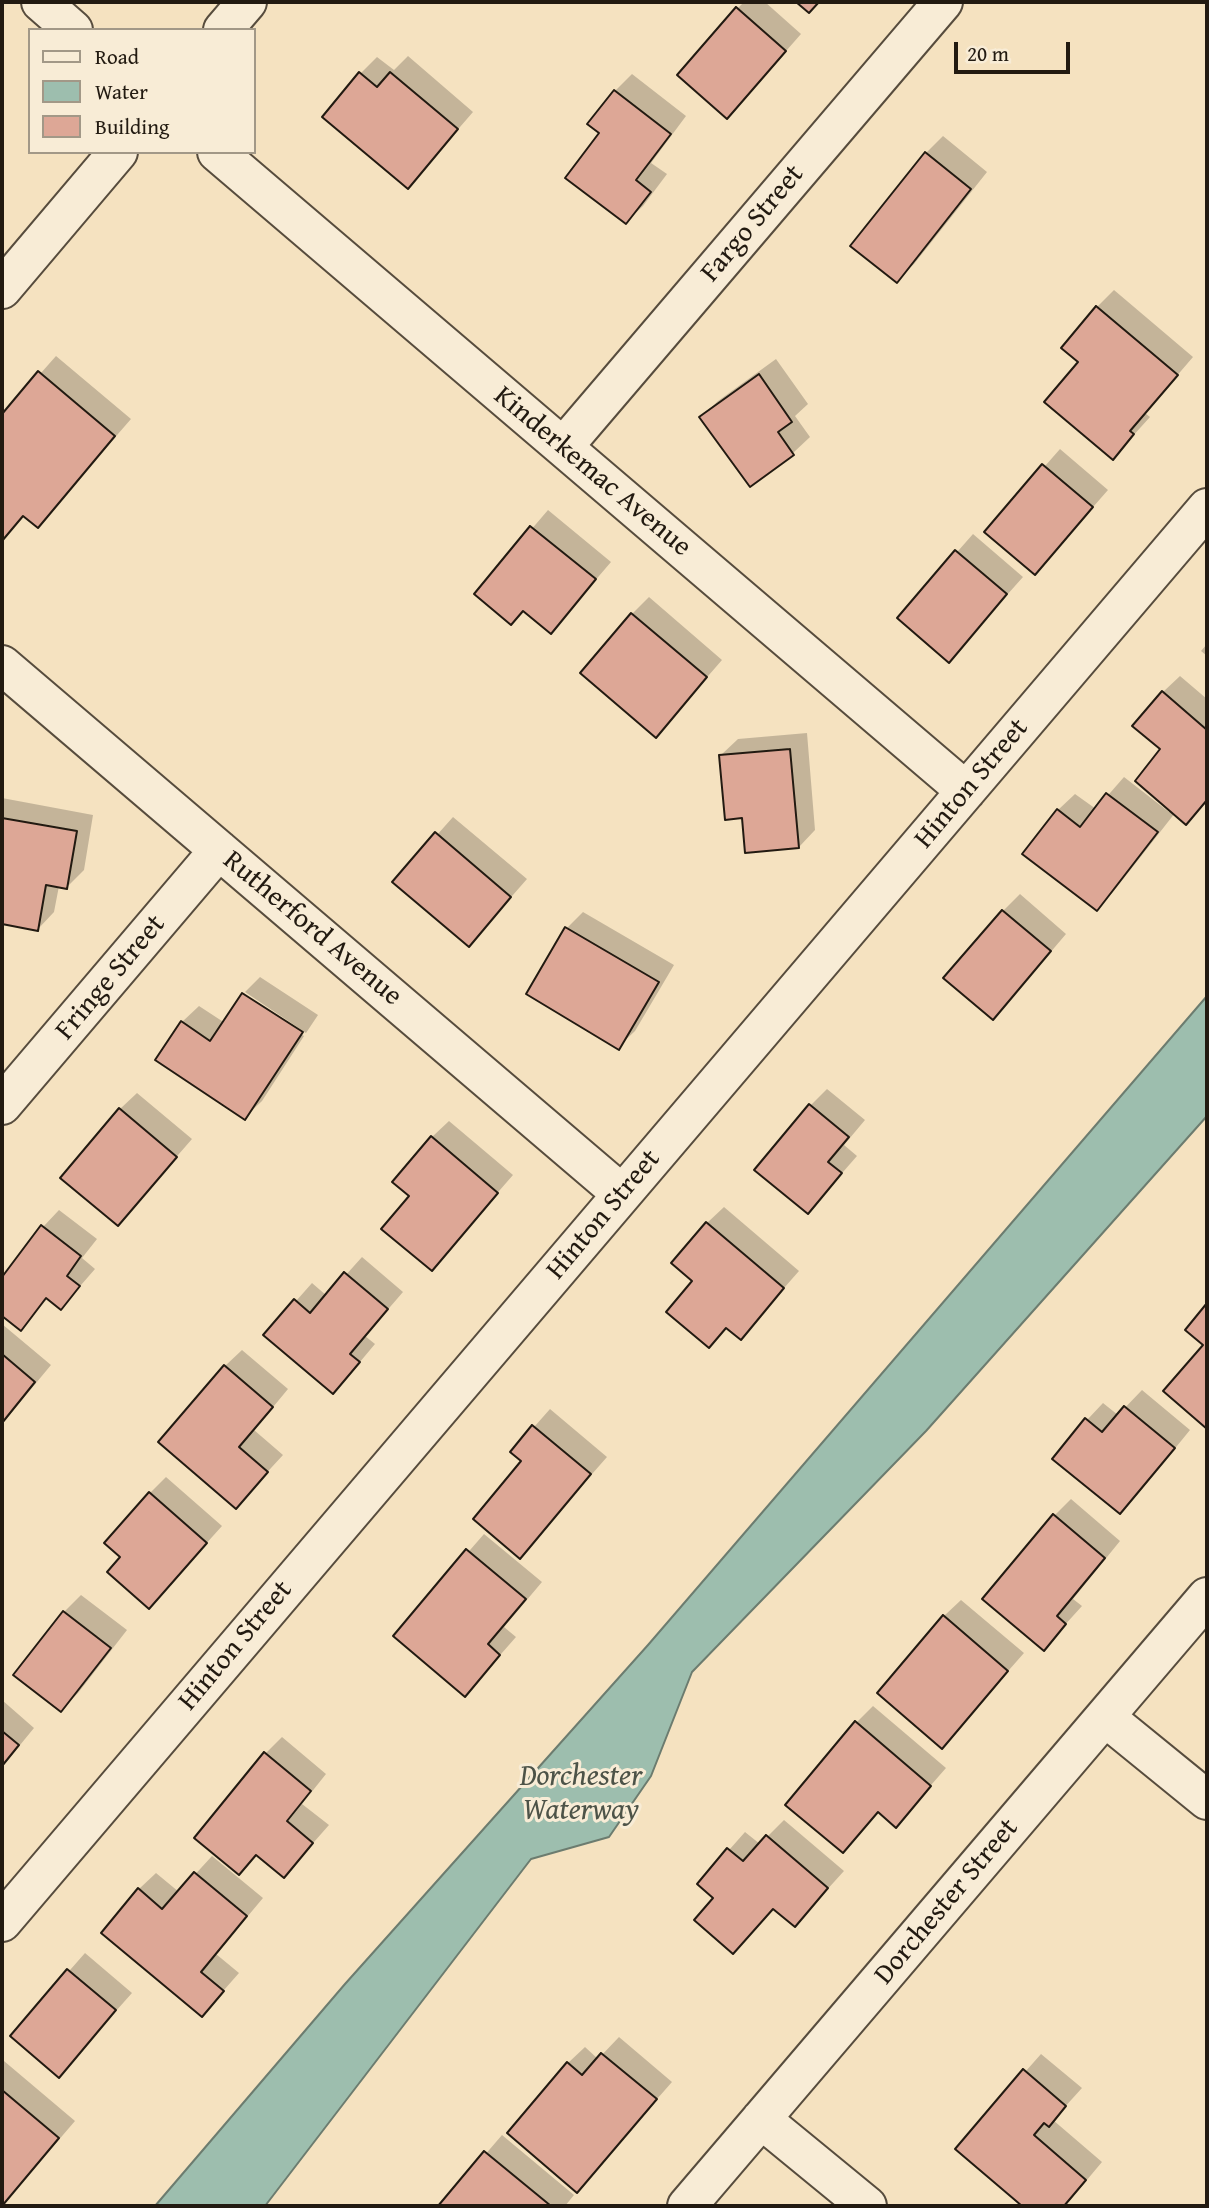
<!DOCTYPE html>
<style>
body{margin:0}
#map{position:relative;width:1209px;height:2208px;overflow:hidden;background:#f5e2c0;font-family:"Gentium Book Plus",serif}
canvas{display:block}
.frame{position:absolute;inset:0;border:4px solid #221a11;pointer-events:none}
.legend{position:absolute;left:28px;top:28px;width:228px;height:126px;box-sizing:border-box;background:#f8ecd6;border:2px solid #a29887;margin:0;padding:9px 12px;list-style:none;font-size:21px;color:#221a11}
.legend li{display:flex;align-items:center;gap:14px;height:35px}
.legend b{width:35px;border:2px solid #a29887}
.scale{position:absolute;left:954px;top:42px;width:116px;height:32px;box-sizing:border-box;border:4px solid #221a11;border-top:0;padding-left:9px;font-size:21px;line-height:24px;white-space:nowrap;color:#221a11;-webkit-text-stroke:5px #f8ecd6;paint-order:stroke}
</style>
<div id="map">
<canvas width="1209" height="2208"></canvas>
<div class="frame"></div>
<ul class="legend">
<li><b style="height:9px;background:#f8ecd6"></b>Road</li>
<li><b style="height:19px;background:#9dbeae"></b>Water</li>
<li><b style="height:19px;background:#dda796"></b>Building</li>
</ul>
<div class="scale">20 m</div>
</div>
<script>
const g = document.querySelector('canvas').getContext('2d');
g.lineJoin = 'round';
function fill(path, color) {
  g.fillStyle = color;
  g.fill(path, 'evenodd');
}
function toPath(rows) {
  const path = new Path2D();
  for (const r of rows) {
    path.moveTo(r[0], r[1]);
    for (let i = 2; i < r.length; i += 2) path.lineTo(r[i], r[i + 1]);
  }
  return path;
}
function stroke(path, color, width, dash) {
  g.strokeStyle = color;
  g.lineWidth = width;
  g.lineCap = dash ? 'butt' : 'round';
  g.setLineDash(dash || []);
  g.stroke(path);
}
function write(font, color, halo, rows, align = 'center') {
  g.font = font + ' "Gentium Book Plus",serif';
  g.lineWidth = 6;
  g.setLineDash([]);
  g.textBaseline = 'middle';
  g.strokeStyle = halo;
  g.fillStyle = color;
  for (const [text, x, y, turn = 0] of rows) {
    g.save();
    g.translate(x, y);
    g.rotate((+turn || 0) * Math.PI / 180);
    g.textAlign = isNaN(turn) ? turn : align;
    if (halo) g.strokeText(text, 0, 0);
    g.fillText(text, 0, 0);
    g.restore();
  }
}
const water = toPath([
 [1207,996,1207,1116,926,1431,692,1672,651,1776,609,1837,531,1859,265,2206,155,2206,345,1984,648,1645,1207,996]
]);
fill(water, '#9dbeae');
stroke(water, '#6c7c6f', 2);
fill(toPath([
 [744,2,765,2,801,34,743,100,737,9],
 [408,56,473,112,408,187,360,74,377,57,394,70],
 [632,74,686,116,651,163,667,174,643,206,626,222,602,133,589,124,615,91],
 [943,136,987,172,914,264,897,280,853,245,926,153],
 [1114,290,1193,357,1145,413,1150,417,1113,458,1080,362,1097,307],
 [56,356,131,419,38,526,24,515,2,539,2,417],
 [776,359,808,404,795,416,810,437,793,453,750,484,701,417,718,401],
 [1060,449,1108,490,1035,573,987,532],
 [548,510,611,562,551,632,524,610,476,594],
 [973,534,1023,577,949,660,899,618],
 [649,597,722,660,656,736,632,614],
 [1207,644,1207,656,1201,651],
 [1180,676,1207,699,1207,800,1186,822,1175,813,1113,892,1097,909,1058,810,1075,794,1096,809,1124,777,1169,812,1171,810,1163,749,1163,692],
 [807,733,815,830,799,847,743,816,721,755,738,739],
 [2,798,93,815,84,870,67,887,59,886,54,912,38,929,2,922],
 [453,817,527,879,469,945,395,882],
 [1020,894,1066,934,1009,1001,1003,911],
 [583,912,674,965,635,1031,618,1047,567,928],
 [260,977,318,1015,306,1033,245,992],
 [245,993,245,996,304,1036,262,1101,245,1117,182,1022,199,1006,225,1023],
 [827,1089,865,1120,844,1145,857,1156,808,1212,810,1106],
 [137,1093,192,1139,118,1224,120,1109],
 [449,1121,513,1175,431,1269,411,1196,432,1137],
 [724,1207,799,1271,740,1338,727,1327,709,1346,695,1281,707,1223],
 [59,1210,97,1239,82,1258,95,1269,61,1308,48,1298,21,1329,2,1314,2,1280,43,1227],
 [362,1257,403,1292,365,1336,375,1344,349,1375,266,1335,312,1283,327,1296],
 [1207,1306,1207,1427,1165,1391,1205,1345,1187,1329],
 [2,1324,51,1365,2,1424],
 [242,1350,288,1389,254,1430,283,1455,236,1506,225,1366],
 [1142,1390,1190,1430,1137,1495,1120,1512,1087,1420,1103,1403,1118,1415],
 [550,1409,607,1457,520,1556,524,1461,512,1452],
 [166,1477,222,1526,149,1607,123,1557,150,1493],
 [1071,1499,1120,1541,1073,1599,1082,1606,1044,1648,1054,1516],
 [484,1534,542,1582,504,1627,516,1637,465,1695,395,1636],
 [81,1595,127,1630,78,1693,61,1710,64,1612],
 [961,1600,1024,1653,942,1746,944,1616],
 [2,1700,34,1728,2,1767],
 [873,1706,946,1768,896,1825,879,1811,843,1851,856,1723],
 [282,1737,326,1774,302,1804,329,1825,284,1876,258,1854,239,1873,265,1754],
 [784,1820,844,1871,795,1925,774,1907,733,1952,715,1898,699,1884,745,1832,760,1844],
 [212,1856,263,1898,216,1954,239,1973,202,2015,139,1889,156,1873,179,1892],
 [85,1953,132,1993,58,2076,12,2036],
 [619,2037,672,2082,577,2190,568,2063,585,2047,598,2059],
 [1041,2054,1082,2088,1053,2120,1102,2162,1065,2206,1025,2206,957,2149],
 [4,2061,75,2121,2,2206,2,2064],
 [502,2135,574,2195,565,2206,441,2206]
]), '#0003');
const building = toPath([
 [796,2,819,2,809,13,796,2],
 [736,7,786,51,727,119,677,75,736,7],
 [359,72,377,87,390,72,458,129,408,189,322,117,359,72],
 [614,90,671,134,636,180,651,192,626,224,565,178,599,133,587,124,614,90],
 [925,152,971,189,897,283,850,246,925,152],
 [1096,306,1178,375,1130,431,1134,434,1113,460,1044,402,1078,362,1061,348,1096,306],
 [38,371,115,436,38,528,23,516,2,541,2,414,38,371],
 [759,374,792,422,778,432,794,455,750,487,699,417,759,374],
 [1042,464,1093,507,1035,575,984,532,1042,464],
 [530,526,596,579,551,634,523,611,511,625,474,594,530,526],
 [955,550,1007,594,949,663,897,618,955,550],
 [631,613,707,677,656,738,580,673,631,613],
 [1162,691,1207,730,1207,800,1186,825,1135,781,1160,749,1132,726,1162,691],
 [790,749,799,848,745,853,742,818,725,820,719,755,790,749],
 [1106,793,1158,832,1097,911,1022,854,1057,809,1080,827,1106,793],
 [2,818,77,831,67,889,46,885,38,931,2,924,2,818],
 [435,832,511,897,469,947,392,882,435,832],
 [1002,910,1051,951,993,1020,943,978,1002,910],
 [565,927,659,982,619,1050,526,994,565,927],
 [242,993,303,1032,245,1120,155,1060,181,1021,210,1041,242,993],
 [809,1104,849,1137,828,1162,842,1173,808,1214,754,1170,809,1104],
 [119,1108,177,1157,118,1226,60,1178,119,1108],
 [431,1136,498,1193,432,1271,381,1229,409,1196,392,1182,431,1136],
 [706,1222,784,1288,741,1340,726,1328,709,1348,666,1312,692,1281,671,1263,706,1222],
 [41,1225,81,1256,67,1276,80,1286,61,1310,46,1298,21,1331,2,1316,2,1277,41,1225],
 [344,1272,388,1309,350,1354,360,1362,333,1394,263,1335,294,1299,310,1313,344,1272],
 [1207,1303,1207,1429,1163,1391,1203,1345,1185,1330,1207,1303],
 [2,1354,35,1382,2,1423,2,1354],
 [224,1365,273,1407,239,1447,268,1472,236,1509,158,1442,224,1365],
 [1124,1406,1175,1448,1120,1514,1052,1459,1085,1418,1102,1432,1124,1406],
 [532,1425,591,1474,520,1559,473,1519,521,1461,510,1452,532,1425],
 [149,1492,207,1543,149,1609,107,1572,120,1557,104,1543,149,1492],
 [1053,1514,1105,1558,1057,1616,1066,1624,1044,1651,982,1599,1053,1514],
 [466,1549,526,1599,488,1644,500,1655,465,1697,393,1636,466,1549],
 [63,1611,111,1648,61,1712,13,1675,63,1611],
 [943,1615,1008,1671,942,1749,877,1693,943,1615],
 [855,1721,931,1786,896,1828,878,1812,843,1853,785,1805,855,1721],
 [2,1731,19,1745,2,1766,2,1731],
 [264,1752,311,1791,287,1821,313,1843,284,1878,256,1855,239,1875,194,1838,264,1752],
 [766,1835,828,1888,795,1927,773,1909,733,1954,694,1920,713,1898,697,1884,727,1848,743,1861,766,1835],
 [194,1872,247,1916,201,1972,224,1991,202,2017,101,1933,138,1888,162,1909,194,1872],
 [67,1969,116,2010,59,2078,10,2036,67,1969],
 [601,2053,657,2099,577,2193,507,2133,567,2062,582,2075,601,2053],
 [1023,2069,1066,2106,1049,2127,1044,2123,1034,2135,1086,2180,1064,2206,1022,2206,955,2149,1023,2069],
 [2,2090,59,2138,2,2206,2,2090],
 [484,2151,551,2206,438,2206,484,2151]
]);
fill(building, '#dda796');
stroke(building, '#221a11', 2);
const street = toPath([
 [41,2,73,30],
 [223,30,247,2],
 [217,152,966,791],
 [2,289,118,152],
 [563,447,943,2],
 [2,665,622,1194],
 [2,1105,219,850],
 [1105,1717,1207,1800],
 [2,1922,1207,508],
 [761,2119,867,2206],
 [687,2206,1207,1597]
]);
stroke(street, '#574c3d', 42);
stroke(street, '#f8ecd6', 38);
write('28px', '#221a11', '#f8ecd6', [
 ["Fargo Street",753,224,-50],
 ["Kinderkemac Avenue",592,472,40],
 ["Hinton Street",972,784,-50],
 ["Rutherford Avenue",312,929,40],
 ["Fringe Street",111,978,-50],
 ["Hinton Street",604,1215,-50],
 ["Hinton Street",236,1646,-50],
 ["Dorchester Street",947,1902,-50]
]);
write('italic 30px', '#4d5348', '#f8ecd6', [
 ["Dorchester",581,1777],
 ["Waterway",581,1811]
]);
</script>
